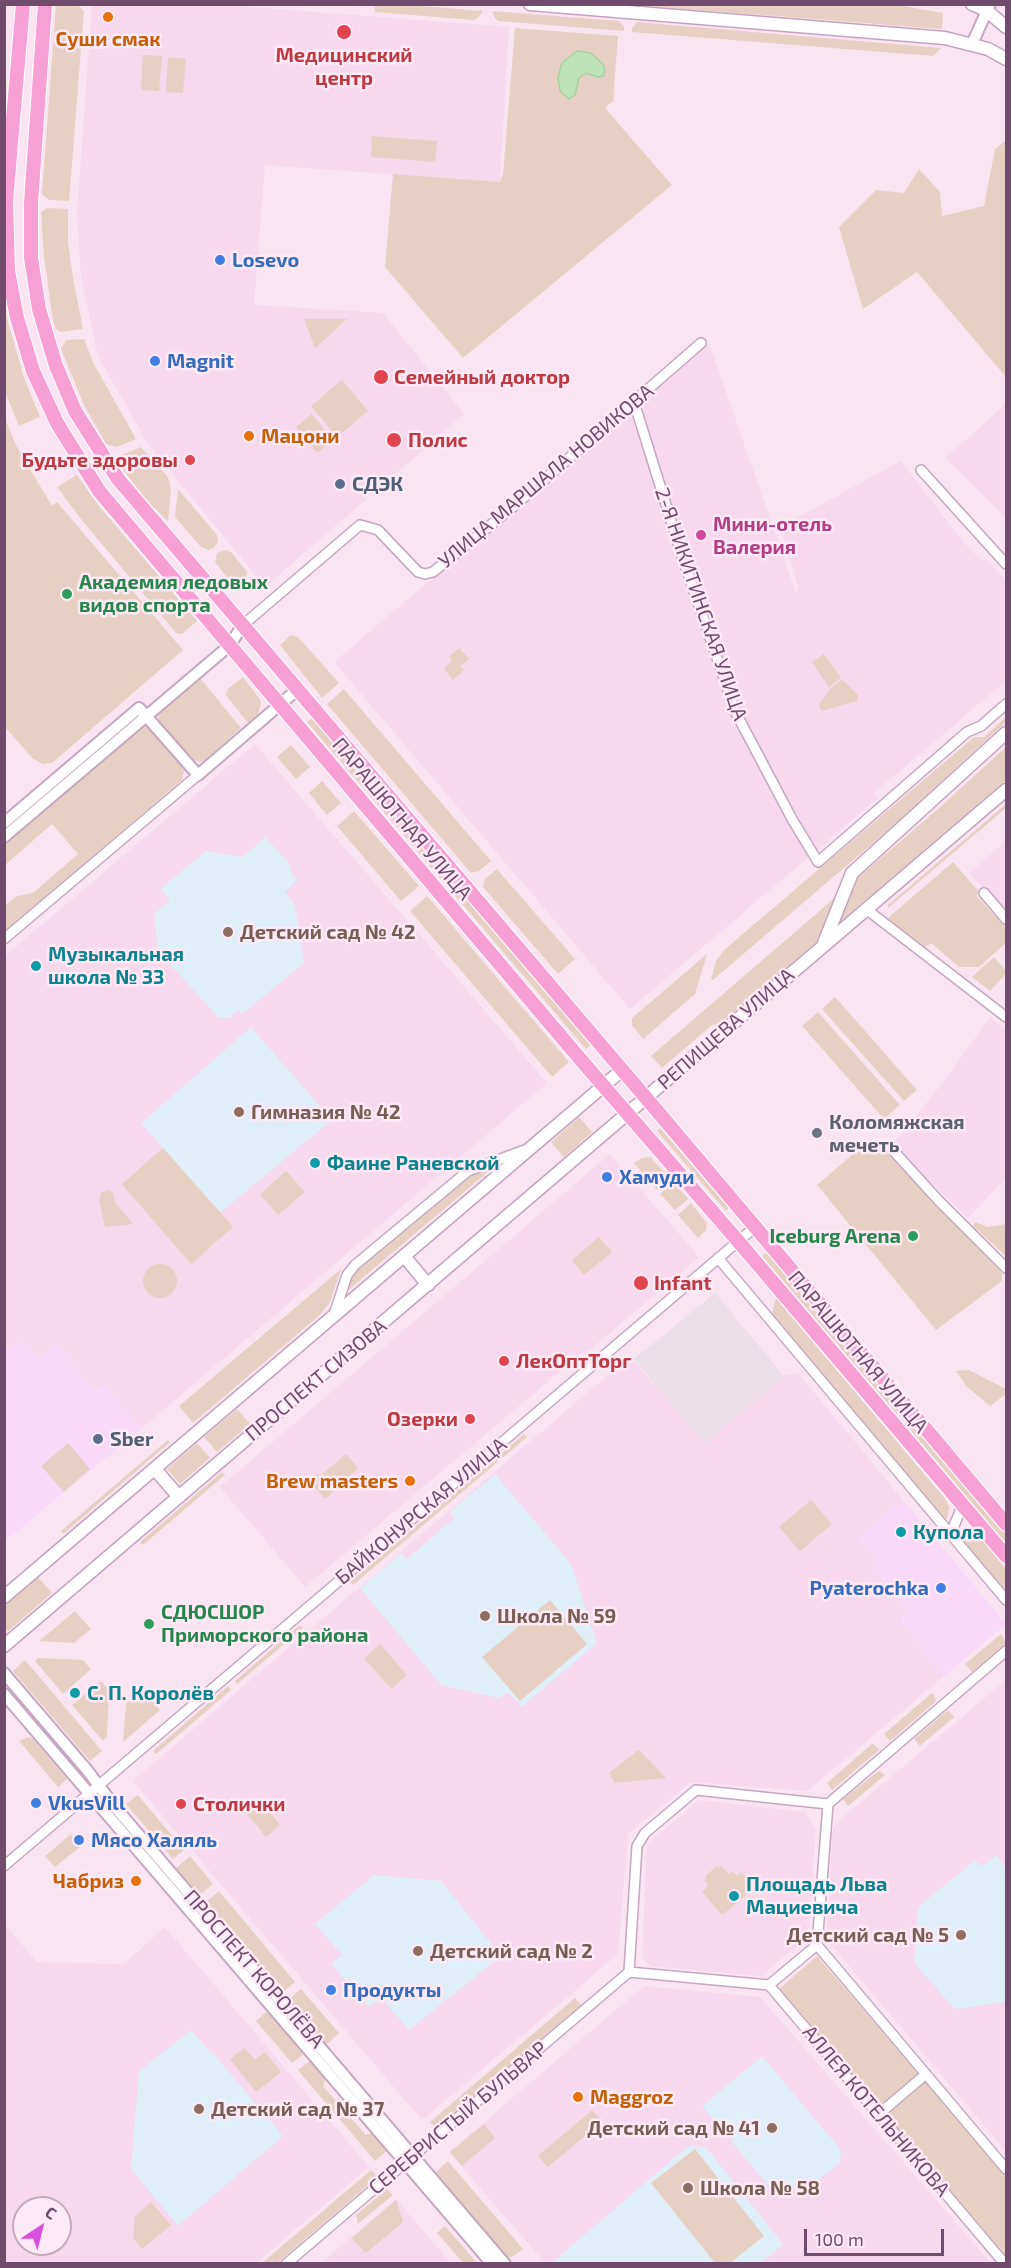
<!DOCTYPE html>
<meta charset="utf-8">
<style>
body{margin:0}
#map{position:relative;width:1011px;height:2268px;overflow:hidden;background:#fbe4f2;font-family:"Exo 2",sans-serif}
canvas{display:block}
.frame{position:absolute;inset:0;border:6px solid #714b6d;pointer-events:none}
.north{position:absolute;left:12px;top:2196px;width:60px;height:60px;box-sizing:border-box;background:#fee9f6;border:2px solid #c6aabf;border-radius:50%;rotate:35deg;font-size:16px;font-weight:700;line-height:24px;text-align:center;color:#714b6d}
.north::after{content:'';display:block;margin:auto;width:21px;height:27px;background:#db4fde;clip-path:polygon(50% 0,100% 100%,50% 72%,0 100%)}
.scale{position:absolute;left:804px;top:2229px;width:140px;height:27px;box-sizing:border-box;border:3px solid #714b6d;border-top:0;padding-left:8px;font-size:18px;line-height:21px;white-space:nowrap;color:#714b6d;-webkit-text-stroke:4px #fee9f6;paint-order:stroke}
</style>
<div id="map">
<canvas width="1011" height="2268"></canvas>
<div class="frame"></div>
<div class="north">С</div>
<div class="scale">100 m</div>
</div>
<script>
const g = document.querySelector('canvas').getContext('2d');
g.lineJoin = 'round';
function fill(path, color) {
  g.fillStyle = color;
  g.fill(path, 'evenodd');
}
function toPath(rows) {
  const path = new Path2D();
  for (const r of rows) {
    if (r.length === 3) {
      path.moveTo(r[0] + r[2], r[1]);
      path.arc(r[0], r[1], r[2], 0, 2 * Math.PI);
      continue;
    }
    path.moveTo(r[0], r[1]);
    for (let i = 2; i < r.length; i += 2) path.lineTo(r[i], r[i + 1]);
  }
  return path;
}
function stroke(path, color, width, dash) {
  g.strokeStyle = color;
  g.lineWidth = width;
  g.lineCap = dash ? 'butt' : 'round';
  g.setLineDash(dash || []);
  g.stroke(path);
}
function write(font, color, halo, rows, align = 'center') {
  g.font = font + ' "Exo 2",sans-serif';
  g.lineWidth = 5;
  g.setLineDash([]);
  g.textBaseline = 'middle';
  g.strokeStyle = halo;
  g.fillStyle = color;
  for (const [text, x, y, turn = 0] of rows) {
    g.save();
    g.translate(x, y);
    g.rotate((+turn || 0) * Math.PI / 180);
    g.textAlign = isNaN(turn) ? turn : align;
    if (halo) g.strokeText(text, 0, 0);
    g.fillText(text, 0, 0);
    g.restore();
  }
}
fill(toPath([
 [92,5,226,5,509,27,500,182,265,165,254,305,383,313,464,414,265,587,148,444,98,356,81,278,77,212],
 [709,343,796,593,799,589,780,527,901,461,964,543,981,560,987,560,1006,580,1006,681,874,793,878,798,630,1009,334,662],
 [1006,404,1006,518,945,458],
 [255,744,547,1083,141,1429,105,1386,95,1390,56,1345,38,1361,20,1340,5,1353,5,956],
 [1006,841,1006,913,969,873],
 [990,1017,1006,1030,1006,1178,968,1218,892,1145,945,1080],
 [610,1154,699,1257,585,1354,583,1352,305,1587,220,1487],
 [630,1356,704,1443,784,1376,798,1373,903,1500,859,1537,876,1558,870,1563,909,1612,900,1620,944,1676,807,1791,691,1782,628,1834,618,1954,422,2120,133,1781],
 [1006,1680,1006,2151,827,1940,832,1833,835,1824],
 [699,1800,804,1812,816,1828,808,1936,762,1976,650,1966,642,1957,647,1844],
 [4,1924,37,1962,124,1964,165,1927,369,2167,256,2263,5,2263],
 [24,2208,60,2208,60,2244,24,2244],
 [644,1986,760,1997,991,2263,545,2263,449,2152],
 [396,2199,451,2263,320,2264]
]), '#f7d8ed');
fill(toPath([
 [20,1340,38,1361,56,1345,94,1390,105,1386,141,1429,5,1541,5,1353],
 [903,1500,1006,1624,944,1676,899,1620,909,1612,870,1563,876,1558,859,1536]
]), '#fad8f9');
fill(toPath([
 [715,1293,784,1376,704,1443,634,1359]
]), '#eadee7');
fill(toPath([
 [265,837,290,864,291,872,297,880,285,892,295,905,304,963,242,1014,239,1010,230,1018,218,1017,158,951,154,914,170,900,160,889,206,851,243,857],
 [251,1027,332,1120,220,1213,141,1123],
 [495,1474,571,1564,597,1643,522,1707,508,1692,498,1698,441,1685,360,1588,401,1553,407,1559,454,1518,449,1512],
 [996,1855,1006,1868,1006,2002,955,2009,914,1963,918,1907,975,1860,982,1866],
 [374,1875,441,1881,501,1956,409,2030,381,1998,369,2007,331,1964,342,1955,315,1924],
 [191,2030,212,2054,214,2054,283,2136,178,2226,131,2169,139,2071],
 [762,2056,841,2150,840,2162,807,2190,771,2189,702,2106],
 [688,2146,706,2147,783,2244,761,2263,550,2264]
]), '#e0eef7');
fill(toPath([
 [56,5,78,5,84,11,69,201,49,200,42,194],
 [375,5,410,5,483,11,478,18,473,20,375,12],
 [634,5,897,5,943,13,942,29],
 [492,11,619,21,624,27,624,31,498,21,495,18],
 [637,22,941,48,933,56,632,32,632,28],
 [515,28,618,36,613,101,605,108,672,185,463,358,385,267,393,174,500,182,503,174],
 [143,55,162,56,159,91,141,90],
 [168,57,186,59,183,93,166,92],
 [372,136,437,141,435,162,371,157],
 [1006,140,1006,377,917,272,863,309,839,227,876,190,904,193,919,169,940,192,942,216,984,206,995,149],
 [47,208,68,209,68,243,73,278,83,329,60,332,56,329,53,321,44,257,41,212],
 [4,308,24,378,40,417,19,426,5,392],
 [304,319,347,319,315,348],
 [84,339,94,364,136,439,117,447,106,444,84,405,61,349,66,340],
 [342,380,368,411,337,437,311,406],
 [312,414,333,440,317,453,296,427],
 [5,419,17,447,52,506,57,502,183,650,52,763,43,764,32,758,5,727],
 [141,447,168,477,171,489,168,521,149,503,117,462,122,455],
 [77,475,98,505,197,621,182,634,176,633,81,519,57,487],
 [178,489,217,535,218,542,214,548,208,550,201,547,175,517],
 [226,550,232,553,247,572,246,580,241,584,231,582,215,562,217,553],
 [291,635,298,637,339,683,322,698,280,645],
 [459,648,469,659,460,666,464,670,453,680,444,669,452,661,449,657],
 [824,654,841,678,829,687,812,662],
 [243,677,259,698,261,703,258,714,248,723,226,695,228,689],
 [200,678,241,728,204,761,200,762,192,759,161,723,158,717,162,708],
 [841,680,844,681,858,695,857,701,822,711,819,705,832,687],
 [344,689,491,861,479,871,471,873,327,704],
 [1006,717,1006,722,894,825,713,980,711,979,716,961,724,950,974,737,984,737],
 [312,718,591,1045,586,1049,307,722],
 [145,727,150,729,182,766,184,771,182,780,5,931,5,906,17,896,33,893,78,854,52,824,5,865,5,843,138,729],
 [291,745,310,767,296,779,277,757],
 [1006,747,1006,780,720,1024,712,1025,662,1068,651,1056,938,809],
 [322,781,341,803,327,815,309,793],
 [1006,804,1006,808,888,908,888,905],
 [354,811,419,886,401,901,337,826],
 [953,862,979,892,976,896,1006,927,1006,943,979,967,959,967,931,943,924,948,888,918],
 [497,869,575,959,558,974,483,887,485,879],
 [427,896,569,1062,552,1077,410,911],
 [707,954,695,994,643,1039,632,1025,632,1018],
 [994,957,1006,971,1006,974,990,991,972,977],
 [835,997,917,1090,904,1101,822,1009],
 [818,1012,900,1105,884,1119,802,1026],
 [579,1117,592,1132,564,1157,551,1142],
 [660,1128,729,1208,726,1211,657,1131],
 [866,1143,877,1154,885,1148,1002,1273,1002,1281,936,1330,817,1185],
 [163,1148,233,1227,191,1264,122,1184],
 [650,1157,670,1178,657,1190,634,1163,642,1158],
 [485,1168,489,1171,346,1292,351,1276,357,1268,470,1173],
 [286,1171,305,1192,278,1215,260,1194],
 [674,1182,688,1199,675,1210,660,1194],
 [108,1190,113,1193,115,1202,133,1224,105,1227,99,1199,102,1192],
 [691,1203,707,1223,706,1230,698,1238,678,1215],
 [975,1222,988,1227,1006,1224,1006,1256,973,1226],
 [599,1237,612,1252,584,1275,572,1260],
 [767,1252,901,1410,900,1413,897,1414,762,1256],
 [160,1281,17],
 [341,1269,330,1302,321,1314,193,1423,179,1406],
 [776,1298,946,1500,949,1507,947,1519,943,1519,772,1314],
 [969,1370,1006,1389,1006,1394,990,1406,967,1387,956,1371],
 [237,1409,250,1424,217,1452,204,1437],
 [910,1423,1006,1534,1006,1543,908,1427],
 [524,1434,527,1437,353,1585,350,1582],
 [168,1440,170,1442,63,1534,61,1531],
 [68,1443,90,1469,64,1492,41,1466],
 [197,1443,210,1458,180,1484,167,1469],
 [346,1454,358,1468,325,1499,310,1481,318,1474,320,1476],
 [222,1472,225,1475,143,1545,140,1542],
 [811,1500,832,1524,800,1551,779,1527],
 [966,1526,974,1530,1006,1569,1006,1595,964,1544,962,1536],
 [38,1577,52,1593,8,1631,5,1627,5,1606],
 [550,1600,587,1644,520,1701,482,1657],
 [75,1611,91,1629,74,1643,39,1641],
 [300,1625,303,1628,237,1684,235,1681],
 [1001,1634,1006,1643,972,1672,965,1664],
 [380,1644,407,1675,391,1689,364,1658],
 [38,1658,83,1660,91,1669,63,1694,35,1661],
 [25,1660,102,1751,90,1761,13,1671],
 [101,1681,109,1690,107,1736,103,1741,72,1705],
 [228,1686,231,1690,156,1754,153,1751],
 [143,1690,160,1710,123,1742,126,1704],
 [932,1693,936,1699,935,1702,890,1741,884,1734],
 [948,1710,954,1717,920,1746,914,1739],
 [28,1737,33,1739,67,1779,58,1787,19,1741],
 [873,1743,879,1750,832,1790,827,1783],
 [639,1750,666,1778,615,1783,609,1773],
 [879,1771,885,1775,848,1806,843,1799],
 [138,1795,184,1850,173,1859,126,1804],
 [258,1798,280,1825,266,1837,244,1810],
 [71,1834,75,1845,80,1847,55,1867,45,1856],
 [190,1856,213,1884,199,1896,175,1869],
 [717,1866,718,1868,721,1866,729,1874,732,1871,737,1876,741,1872,755,1888,722,1915,702,1891,708,1886,704,1880,706,1878,705,1876],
 [219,1891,295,1982,282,1993,205,1903],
 [817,1956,918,2073,879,2107,779,1989],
 [301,1989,339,2033,326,2045,288,2000],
 [575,1998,581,2005,436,2128,430,2122],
 [269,2010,305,2053,292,2063,256,2021],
 [245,2048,255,2060,265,2052,281,2072,256,2092,230,2059],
 [311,2060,326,2078,323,2086,366,2135,372,2133,375,2135,388,2150,375,2161,298,2070],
 [924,2080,1006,2175,1006,2258,885,2114],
 [592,2110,602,2121,548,2167,538,2156],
 [484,2124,495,2138,462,2166,450,2152],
 [695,2149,764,2236,730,2263,715,2263,651,2183],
 [448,2161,523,2249,515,2255,508,2258,435,2173],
 [371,2170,378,2177,277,2263,262,2263],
 [387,2189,393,2195,358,2224,356,2215],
 [396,2200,403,2222,366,2253,352,2238],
 [151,2202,171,2225,142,2249,133,2238,135,2216],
 [445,2226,477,2263,463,2263,437,2233]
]), '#e7d0c3');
const water = toPath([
 [577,51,591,53,603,64,605,71,603,76,598,77,586,73,579,78,575,95,569,99,560,91,558,77,562,63,577,51]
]);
fill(water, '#bee3b9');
stroke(water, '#a5d4a0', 1.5);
const minor = toPath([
 [634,402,682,556,736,713,792,819,818,862,967,732,981,726,1006,704],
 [921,470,1006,564],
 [243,625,360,525,378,530,418,572,425,574,433,572,514,506,701,343],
 [984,893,1006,919],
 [866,909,1006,1017],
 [4,939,198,775],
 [890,1147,939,1201,1006,1268],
 [718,1258,1006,1600],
 [334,1315,347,1275,355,1265,468,1171,525,1150],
 [951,1533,963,1504],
 [828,1804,1006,1651],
 [4,1866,755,1227],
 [817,1945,1006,2169],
 [629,1972,769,1985,817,1945,828,1804],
 [629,1972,637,1846,645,1833,696,1790,828,1804],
 [769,1985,1005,2264],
 [879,2114,926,2074],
 [286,2264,629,1972]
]);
const tertiary = toPath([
 [972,44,990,4],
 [4,823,139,708,198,775,298,689],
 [4,837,229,646,243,625],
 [4,1673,87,1770,115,1807,505,2264],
 [4,1694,492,2264]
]);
const secondary = toPath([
 [530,4,945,38,988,49,1006,59],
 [972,4,986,10,1006,27],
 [824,943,852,873,1006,733],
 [404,1256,428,1285],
 [155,1469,179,1497],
 [4,1597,622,1070],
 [4,1646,1006,790]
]);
const primary = toPath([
 [23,4,6,201,8,271,17,318,33,371,57,423,99,491,581,1060,738,1241,1006,1556],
 [45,4,31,203,31,258,39,309,56,366,75,411,118,479,664,1119,1006,1524]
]);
stroke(minor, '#c6a6c0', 12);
stroke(tertiary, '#c6a6c0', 14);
stroke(secondary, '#c7a2c0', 15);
stroke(primary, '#fff', 16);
stroke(minor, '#fff', 9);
stroke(tertiary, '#fff', 10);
stroke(secondary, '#fff', 12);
stroke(primary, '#f6a0d5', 14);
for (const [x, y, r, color] of [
 [108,17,6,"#e8710a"],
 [344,32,8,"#e0444e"],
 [220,260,6,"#3f7fe0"],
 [155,361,6,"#3f7fe0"],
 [381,377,8,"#e0444e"],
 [249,436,6,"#e8710a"],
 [394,440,8,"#e0444e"],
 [190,460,6,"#e0444e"],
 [340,484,6,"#5c6f8a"],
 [701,535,6,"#d1479c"],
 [67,594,6,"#2e9e5b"],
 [228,932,6,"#8d6e63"],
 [36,966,6,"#0f9aa8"],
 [239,1112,6,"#8d6e63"],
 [817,1133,6,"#6b7280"],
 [315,1163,6,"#0f9aa8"],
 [607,1177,6,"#3f7fe0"],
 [913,1236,6,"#2e9e5b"],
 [641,1283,8,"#e0444e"],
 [504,1361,6,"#e0444e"],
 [470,1419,6,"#e0444e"],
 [98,1439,6,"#5c6f8a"],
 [410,1481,6,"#e8710a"],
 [901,1532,6,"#0f9aa8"],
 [941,1588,6,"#3f7fe0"],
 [485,1616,6,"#8d6e63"],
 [149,1624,6,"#2e9e5b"],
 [75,1693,6,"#0f9aa8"],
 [36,1803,6,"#3f7fe0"],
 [181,1804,6,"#e0444e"],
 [79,1840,6,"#3f7fe0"],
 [136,1881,6,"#e8710a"],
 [734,1896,6,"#0f9aa8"],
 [961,1935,6,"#8d6e63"],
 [418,1951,6,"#8d6e63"],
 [331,1990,6,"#3f7fe0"],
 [578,2097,6,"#e8710a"],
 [199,2109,6,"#8d6e63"],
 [772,2128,6,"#8d6e63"],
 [688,2188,6,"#8d6e63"]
]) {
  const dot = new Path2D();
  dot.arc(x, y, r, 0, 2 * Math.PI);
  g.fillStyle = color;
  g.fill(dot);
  stroke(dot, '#fee9f6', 2);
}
write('bold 20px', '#c56008', '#fee9f6', [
 ["Суши смак",108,39,"center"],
 ["Мацони",261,436],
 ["Brew masters",398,1481,"right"],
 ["Чабриз",124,1881,"right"],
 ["Maggroz",590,2097]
], 'left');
write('bold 20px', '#be3a42', '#fee9f6', [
 ["Медицинский",344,55,"center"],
 ["центр",344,78,"center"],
 ["Семейный доктор",394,377],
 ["Полис",408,440],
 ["Будьте здоровы",178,460,"right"],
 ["Infant",654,1283],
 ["ЛекОптТорг",516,1361],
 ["Озерки",458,1419,"right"],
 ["Столички",193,1804]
], 'left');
write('bold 20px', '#366cbe', '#fee9f6', [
 ["Losevo",232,260],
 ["Magnit",167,361],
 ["Хамуди",619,1177],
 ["Pyaterochka",929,1588,"right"],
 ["VkusVill",48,1803],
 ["Мясо Халяль",91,1840],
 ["Продукты",343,1990]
], 'left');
write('20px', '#714b6d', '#fee9f6', [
 ["УЛИЦА МАРШАЛА НОВИКОВА",546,476,-40],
 ["2-Я НИКИТИНСКАЯ УЛИЦА",701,604,71],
 ["ПАРАШЮТНАЯ УЛИЦА",402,819,50],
 ["РЕПИЩЕВА УЛИЦА",726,1029,-41],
 ["ПАРАШЮТНАЯ УЛИЦА",858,1352,50],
 ["ПРОСПЕКТ СИЗОВА",316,1380,-40],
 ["БАЙКОНУРСКАЯ УЛИЦА",421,1511,-40],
 ["ПРОСПЕКТ КОРОЛЁВА",254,1969,49],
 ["АЛЛЕЯ КОТЕЛЬНИКОВА",876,2111,50],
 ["СЕРЕБРИСТЫЙ БУЛЬВАР",458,2118,-40]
]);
write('bold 20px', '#4e5e75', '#fee9f6', [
 ["СДЭК",352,484],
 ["Sber",110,1439]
], 'left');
write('bold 20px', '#b23c85', '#fee9f6', [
 ["Мини-отель",713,524],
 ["Валерия",713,547]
], 'left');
write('bold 20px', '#27864d', '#fee9f6', [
 ["Академия ледовых",79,582],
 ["видов спорта",79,605],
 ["Iceburg Arena",901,1236,"right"],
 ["СДЮСШОР",161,1612],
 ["Приморского района",161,1635]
], 'left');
write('bold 20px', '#785e54', '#fee9f6', [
 ["Детский сад № 42",240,932],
 ["Гимназия № 42",251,1112],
 ["Школа № 59",497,1616],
 ["Детский сад № 5",949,1935,"right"],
 ["Детский сад № 2",430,1951],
 ["Детский сад № 37",211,2109],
 ["Детский сад № 41",760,2128,"right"],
 ["Школа № 58",700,2188]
], 'left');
write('bold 20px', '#0d838f', '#fee9f6', [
 ["Музыкальная",48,954],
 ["школа № 33",48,977],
 ["Фаине Раневской",327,1163],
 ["Купола",913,1532],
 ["С. П. Королёв",87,1693],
 ["Площадь Льва",746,1884],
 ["Мациевича",746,1907]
], 'left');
write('bold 20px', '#5b616d', '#fee9f6', [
 ["Коломяжская",829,1122],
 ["мечеть",829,1145]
], 'left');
</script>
